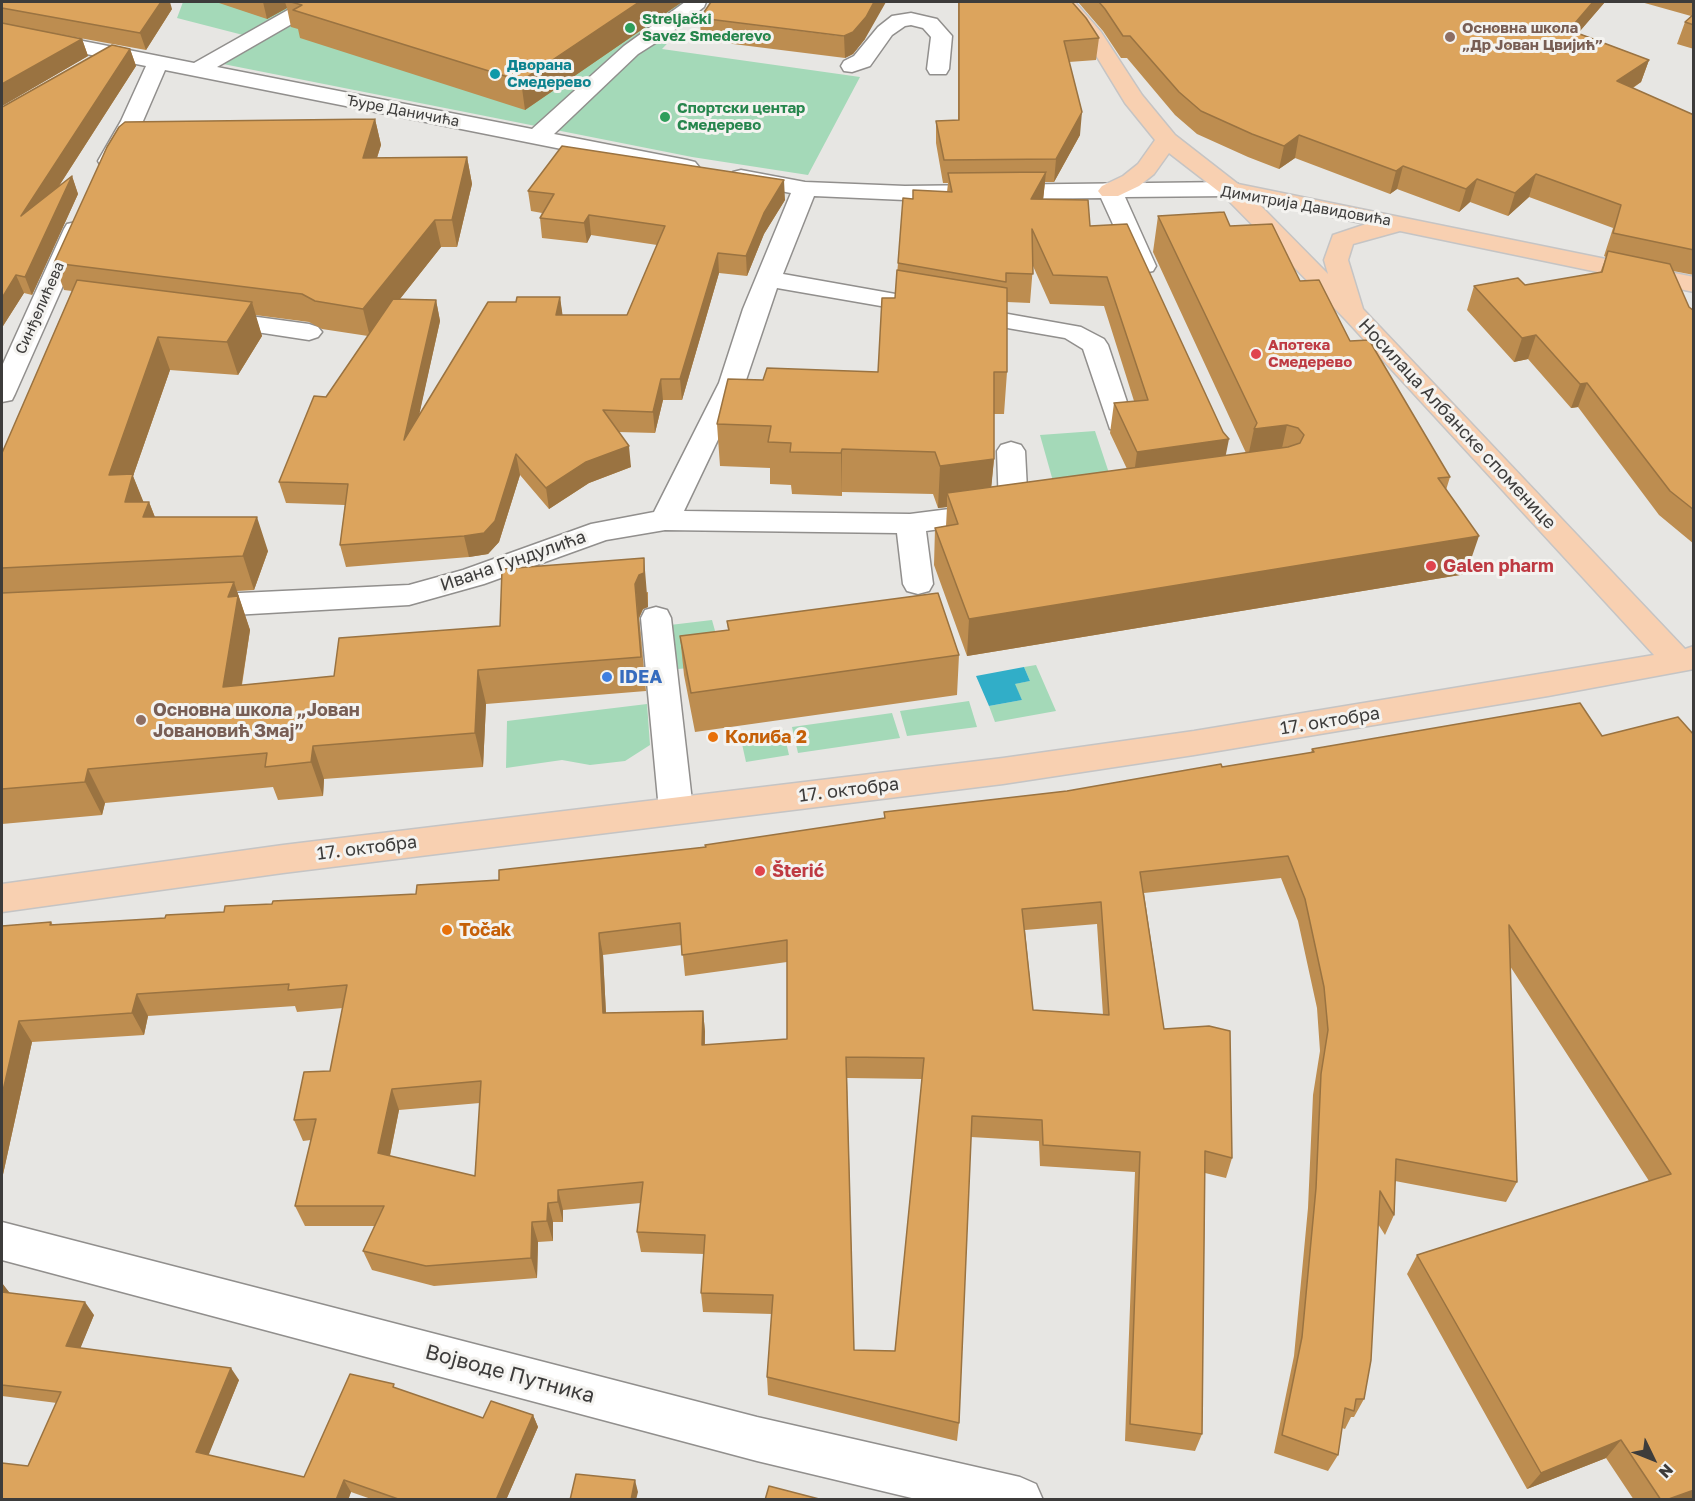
<!DOCTYPE html>
<meta charset="utf-8">
<style>
body{margin:0}
#map{position:relative;width:1695px;height:1501px;overflow:hidden;background:#e7e6e3;font-family:"Golos Text",sans-serif}
canvas{display:block}
.frame{position:absolute;inset:0;border:3px solid #3d3c3b;pointer-events:none}
.north{position:absolute;left:1623px;top:1429px;width:60px;height:60px;-webkit-text-stroke:4px #f4f3f0;paint-order:stroke;rotate:133deg;font-size:16px;font-weight:700;line-height:24px;text-align:center;color:#3d3c3b}
.north::after{content:'';display:block;margin:auto;width:21px;height:27px;background:#3d3c3b;clip-path:polygon(50% 0,100% 100%,50% 72%,0 100%)}
</style>
<div id="map">
<canvas width="1695" height="1501"></canvas>
<div class="frame"></div>
<div class="north">N</div>
</div>
<script>
const g = document.querySelector('canvas').getContext('2d');
g.lineJoin = 'round';
function fill(path, color) {
  g.fillStyle = color;
  g.fill(path, 'evenodd');
}
function toPath(rows) {
  const path = new Path2D();
  for (const r of rows) {
    path.moveTo(r[0], r[1]);
    for (let i = 2; i < r.length; i += 2) path.lineTo(r[i], r[i + 1]);
  }
  return path;
}
function stroke(path, color, width, dash) {
  g.strokeStyle = color;
  g.lineWidth = width;
  g.lineCap = dash ? 'butt' : 'round';
  g.setLineDash(dash || []);
  g.stroke(path);
}
function write(font, color, halo, rows, align = 'center') {
  g.font = font + ' "Golos Text",sans-serif';
  g.lineWidth = 6;
  g.setLineDash([]);
  g.textBaseline = 'middle';
  g.strokeStyle = halo;
  g.fillStyle = color;
  for (const [text, x, y, turn = 0] of rows) {
    g.save();
    g.translate(x, y);
    g.rotate((+turn || 0) * Math.PI / 180);
    g.textAlign = isNaN(turn) ? turn : align;
    if (halo) g.strokeText(text, 0, 0);
    g.fillText(text, 0, 0);
    g.restore();
  }
}
fill(toPath([
 [183,2,707,2,662,49,860,77,808,175,692,157,208,61,243,35,177,18],
 [1095,431,1115,491,1058,499,1040,435],
 [712,620,720,649,712,666,678,669,670,625],
 [1036,665,1056,711,995,722,989,706,1022,700,1014,684,1030,681,1024,667],
 [969,701,977,727,907,736,900,711],
 [647,704,650,745,625,761,590,765,562,760,506,768,507,721],
 [892,713,900,738,798,753,792,727],
 [783,729,789,755,746,762,740,735]
]), '#a4d9b8');
fill(toPath([
 [1024,667,1030,681,1015,684,1022,700,989,706,976,676]
]), '#31aec8');
const minor = toPath([
 [302,2,326,2,323,6,217,67,532,129,624,46,685,2,706,2,704,7,668,35,638,54,554,134,687,160,695,162,699,167,695,172,687,174,165,70,143,121,120,161,117,166,109,168,101,166,98,161,121,121,146,66,2,37,2,25,194,63,302,2],
 [911,13,937,19,952,36,949,69,946,74,930,74,927,69,931,37,923,28,911,25,905,26,892,35,870,66,852,72,844,71,841,66,844,61,854,56,878,27,892,16,911,13],
 [741,170,805,182,905,186,1230,182,1238,184,1242,189,1238,194,1230,196,1125,197,1156,266,1153,271,1144,273,1135,271,1132,266,1101,198,905,200,814,196,783,274,1081,327,1104,339,1108,345,1134,423,1130,429,1120,431,1110,429,1083,349,1065,338,777,288,745,383,684,511,910,514,989,504,999,507,997,451,1001,445,1011,442,1021,445,1025,451,1028,509,1024,516,1014,518,1003,514,999,520,989,522,926,531,933,584,929,591,918,594,907,591,903,584,897,533,665,530,606,540,484,584,409,605,198,617,187,613,183,606,187,599,198,595,409,585,463,570,591,524,654,512,719,383,743,309,791,193,733,182,729,177,733,172,741,170],
 [76,222,85,224,88,229,15,394,12,400,2,402,2,366,64,229,67,224,76,222],
 [213,311,309,324,318,327,322,332,318,337,309,340,204,324,200,319,204,314,213,311],
 [656,607,667,610,671,618,693,810,688,819,676,823,664,819,659,810,641,618,645,610,656,607],
 [2,1222,757,1417,1020,1477,1036,1484,1043,1500,920,1500,757,1461,2,1260,2,1222]
]);
const major = toPath([
 [1054,2,1075,2,1101,32,1142,95,1175,135,1238,184,1694,277,1694,292,1400,231,1353,244,1348,260,1363,309,1685,649,1694,646,1694,669,1548,696,1194,755,1003,784,283,873,2,912,2,884,283,845,1003,758,1194,731,1654,655,1345,319,1222,194,1169,153,1154,174,1139,186,1118,196,1102,196,1098,191,1102,186,1123,176,1138,164,1155,140,1125,103,1086,39,1054,2],
 [1256,201,1366,224,1333,235,1324,260,1328,274,1256,201]
]);
stroke(minor, '#918f8d', 3);
stroke(major, '#c5c4c4', 3);
fill(minor, '#fff');
fill(major, '#f8d0b1');
fill(toPath([
 [2,2,172,9,146,50,13,26,82,39,88,56,2,106],
 [216,2,682,2,525,110,300,38,298,29,291,27,287,8,267,19],
 [958,2,1072,2,1099,38,1096,60,1069,62,1080,135,1054,182,1045,182,1043,199,1090,226,1226,456,1246,453,1153,252,1158,216,1230,226,1300,281,1350,341,1450,477,1446,490,1466,574,967,656,934,565,935,528,946,526,947,507,938,508,933,494,842,492,842,496,792,494,791,485,770,484,770,468,720,466,717,424,763,380,878,372,895,298,898,263,913,199,947,192,948,183,943,183,936,143,936,121,958,120],
 [1033,266,1050,304,1104,306,1134,401,1114,403,1110,433,1127,469,991,487,994,459,994,414,1004,414,1007,372,1007,302,1030,303],
 [1078,2,1605,2,1578,33,1649,60,1641,82,1633,88,1694,115,1694,275,1673,271,1689,307,1694,311,1694,544,1659,515,1578,407,1571,408,1528,359,1514,362,1467,310,1474,286,1525,285,1600,273,1606,257,1604,256,1613,228,1529,197,1508,216,1470,202,1459,212,1397,189,1390,194,1295,158,1279,169,1248,157,1197,134,1175,115,1127,58,1121,58,1103,31],
 [1641,2,1694,2,1694,49,1677,44,1685,22,1691,16],
 [700,18,865,39,853,54,845,58,701,40],
 [130,49,136,66,59,186,72,176,78,194,32,295,24,293,3,326,2,325,2,107],
 [375,119,381,145,377,158,467,157,472,184,457,247,441,247,399,300,436,300,440,321,419,414,516,302,560,297,562,315,627,315,657,245,591,235,587,243,542,238,540,218,542,213,531,211,528,191,785,200,764,234,747,276,719,273,682,400,663,400,655,433,618,432,631,467,589,483,549,509,520,475,499,542,488,554,469,557,346,567,340,545,345,505,286,503,279,482,326,397,368,336,322,329,309,322,255,315,262,336,238,375,170,370,133,476,143,502,149,502,155,517,268,551,254,590,237,591,250,630,242,685,334,676,500,626,648,592,648,607,643,609,639,618,646,691,486,704,483,767,324,779,323,796,278,800,273,787,105,803,102,815,2,824,2,453,72,291,64,290,54,263],
 [727,621,959,655,957,695,695,732,684,675,680,636,728,630],
 [1678,717,1694,1500,1634,1500,1606,1458,1527,1489,1407,1274,1417,1255,1649,1181,1510,966,1517,1182,1506,1202,1395,1181,1394,1215,1385,1235,1378,1224,1364,1399,1354,1417,1351,1417,1345,1429,1342,1428,1338,1455,1328,1471,1274,1453,1294,1356,1308,1208,1313,1095,1320,1051,1317,1008,1298,921,1281,878,1144,893,1164,1029,1232,1158,1226,1178,1205,1173,1202,1434,1195,1451,1125,1441,1135,1172,1040,1166,1039,1141,971,1137,959,1423,957,1441,768,1395,767,1377,772,1314,703,1312,701,1293,704,1254,641,1252,637,1232,641,1203,563,1210,563,1222,553,1222,553,1241,538,1242,537,1278,434,1286,372,1270,363,1251,375,1226,305,1226,295,1206,311,1140,303,1141,294,1120,330,1071,343,1008,297,1012,295,1006,148,1016,144,1035,32,1042,2,1179,2,926,51,922,53,925,165,918,224,912,416,894,499,880,884,818,884,812,1067,791,1311,753,1312,749,1602,736],
 [1097,924,1103,1015,1033,1010,1025,930],
 [682,945,685,976,787,962,787,1039,705,1045,705,1032,703,1011,606,1013,603,955],
 [847,1078,922,1079,895,1351,854,1350],
 [480,1103,475,1176,390,1156,399,1110],
 [2,1283,9,1293,94,1315,80,1348,239,1380,208,1455,304,1477,396,1389,483,1418,533,1415,538,1427,506,1500,374,1500,351,1492,348,1500,2,1500,28,1466,57,1403,2,1396]
]), '#bd8d50');
fill(toPath([
 [161,2,170,2,172,9,146,50,140,33],
 [263,2,285,2,287,8,267,19],
 [639,2,682,2,525,110,521,81],
 [874,2,886,2,865,39,853,54,845,58,844,36],
 [1593,2,1605,2,1562,52,1569,30],
 [82,39,88,56,2,106,2,84],
 [130,49,136,66,28,234,21,216],
 [1649,60,1641,82,1609,103,1617,81],
 [1082,112,1080,135,1054,182,1056,159],
 [375,119,381,145,368,185,363,158],
 [1299,135,1295,158,1279,169,1284,146],
 [467,157,472,184,457,247,452,220],
 [1403,166,1397,189,1390,194,1396,171],
 [1046,172,1043,201,1031,199],
 [1536,174,1529,197,1508,216,1515,193],
 [72,176,78,194,32,295,25,277],
 [1477,179,1470,202,1459,212,1466,189],
 [784,180,785,200,764,234,747,276,746,256,764,213],
 [589,215,591,235,587,243,584,223],
 [435,220,441,247,370,337,363,309],
 [718,253,719,273,682,400,680,379],
 [16,275,24,293,3,326,2,321,2,298],
 [560,297,563,318,556,315],
 [436,300,440,321,409,461,404,440],
 [252,302,262,336,238,375,227,342],
 [1536,335,1528,359,1514,362,1522,338],
 [158,337,170,370,133,476,146,508,149,502,162,536,138,536,109,475],
 [661,379,663,400,655,433,653,412],
 [1587,383,1578,407,1571,408,1580,384],
 [1287,425,1279,462,1246,466,1254,429],
 [1229,439,1223,469,1133,482,1137,452],
 [629,446,631,467,589,483,549,509,546,488,586,462],
 [842,449,842,496,841,453],
 [516,454,520,475,499,542,488,554,469,557,464,536],
 [994,459,990,501,947,493,947,507,938,508,940,466],
 [257,517,268,551,254,590,243,556],
 [1479,536,1466,574,967,656,969,619],
 [644,558,648,607,643,609,639,618,646,691,635,584],
 [234,582,250,630,236,720,223,687,228,597],
 [478,670,486,704,483,767,475,733],
 [313,746,324,779,323,796,311,762],
 [88,769,105,803,102,815,85,782],
 [599,933,603,955,607,1034,603,1013],
 [137,994,148,1016,144,1035,132,1013],
 [703,1011,705,1032,704,1066,702,1045],
 [19,1021,32,1042,2,1179,2,1095],
 [392,1089,399,1110,386,1174,378,1153],
 [558,1190,563,1210,563,1222,558,1202],
 [548,1203,553,1222,553,1241,547,1221],
 [532,1222,538,1242,537,1278,531,1258],
 [2,1283,13,1297,2,1295],
 [85,1302,94,1315,76,1359,66,1346],
 [231,1368,239,1380,205,1464,196,1452],
 [533,1415,538,1427,506,1500,496,1500],
 [1621,1440,1606,1458,1527,1489,1541,1473],
 [344,1480,351,1492,348,1500,336,1500],
 [635,1480,638,1492,636,1500,631,1500],
 [1694,1490,1694,1500,1666,1500]
]), '#9a7341');
const building = toPath([
 [2,2,161,2,140,33,2,8,2,2],
 [291,2,639,2,521,81,293,10,302,5,291,2],
 [711,2,874,2,866,17,853,32,844,36,700,18,711,2],
 [959,2,1072,2,1086,18,1099,38,1064,41,1082,112,1056,159,944,160,936,121,959,120,959,2],
 [1099,2,1593,2,1569,30,1649,60,1617,81,1694,115,1694,250,1613,233,1621,205,1536,174,1515,193,1477,179,1466,189,1403,166,1396,171,1299,135,1284,146,1252,134,1201,111,1179,92,1130,36,1123,36,1105,9,1099,2],
 [1694,14,1694,25,1685,22,1694,14],
 [2,23,82,39,2,84,2,23],
 [112,45,130,49,21,216,72,176,25,277,16,275,2,298,2,107,4,106,112,45],
 [375,119,363,158,467,157,452,220,435,220,363,309,315,301,302,294,54,263,107,147,119,127,125,122,375,119],
 [562,146,784,180,764,213,746,256,718,253,680,379,661,379,653,412,603,410,629,446,586,462,546,488,516,454,495,521,484,533,464,536,340,545,348,484,279,482,314,396,326,397,393,299,436,300,404,440,488,302,516,302,517,297,560,297,556,315,627,315,665,226,589,215,584,223,540,218,554,194,528,191,562,146],
 [1046,172,1031,199,1088,200,1090,226,1127,224,1223,432,1229,439,1137,452,1114,403,1148,400,1107,277,1053,275,1032,229,1033,274,1006,273,1006,282,898,263,903,198,913,199,913,190,952,192,948,173,1046,172],
 [1224,212,1230,226,1272,224,1300,281,1319,280,1350,341,1369,340,1450,477,1438,478,1479,536,969,619,935,528,958,524,947,493,1288,447,1300,443,1304,435,1298,428,1287,425,1254,429,1257,423,1158,216,1224,212],
 [1608,251,1670,264,1689,307,1694,311,1694,510,1670,491,1587,383,1580,384,1536,335,1522,338,1474,286,1518,278,1525,285,1602,272,1608,251],
 [897,270,1007,288,1007,372,994,372,994,459,940,466,935,452,842,449,841,453,790,452,791,443,768,442,771,426,717,424,728,379,763,380,767,368,878,372,882,298,895,298,897,270],
 [77,280,252,302,227,342,158,337,109,475,133,474,125,502,149,502,143,517,257,517,243,556,2,568,2,453,77,280],
 [644,558,644,573,639,575,635,584,641,657,478,670,475,733,313,746,311,762,265,767,267,753,88,769,85,782,2,789,2,593,234,582,228,597,238,596,223,687,334,676,339,638,500,626,502,569,644,558],
 [938,593,959,655,691,693,680,636,729,630,727,621,938,593],
 [1580,703,1602,736,1678,717,1694,735,1694,1490,1666,1500,1661,1500,1621,1440,1541,1473,1417,1255,1671,1174,1509,925,1517,1182,1396,1159,1394,1215,1380,1191,1371,1360,1364,1399,1356,1399,1354,1411,1345,1408,1338,1455,1282,1435,1302,1337,1316,1188,1321,1074,1328,1030,1324,987,1305,899,1288,856,1140,872,1164,1029,1209,1026,1230,1031,1232,1158,1205,1151,1202,1434,1130,1424,1140,1152,1043,1145,1042,1120,972,1116,959,1423,767,1377,773,1295,701,1293,705,1235,637,1232,643,1182,558,1190,558,1202,548,1203,547,1221,532,1222,531,1258,426,1266,363,1251,384,1206,295,1206,316,1119,294,1120,304,1072,330,1071,347,985,288,990,289,984,137,994,132,1013,19,1021,2,1095,2,926,51,922,50,925,165,918,166,915,224,912,225,906,272,904,273,901,416,894,417,885,499,880,499,870,706,847,705,845,885,818,884,812,1067,791,1221,764,1222,767,1314,752,1312,749,1580,703],
 [1101,902,1109,1015,1033,1010,1022,909,1101,902],
 [680,923,682,955,787,940,787,1039,702,1045,703,1011,603,1013,599,933,680,923],
 [846,1057,924,1058,895,1351,854,1350,846,1057],
 [481,1081,475,1176,378,1153,392,1089,481,1081],
 [2,1292,85,1302,66,1346,231,1368,196,1452,304,1477,350,1374,394,1384,393,1387,483,1418,491,1401,533,1415,496,1500,401,1500,344,1480,336,1500,2,1500,2,1463,28,1466,61,1392,2,1385,2,1292],
 [576,1474,635,1480,631,1500,570,1500,576,1474],
 [769,1486,823,1500,765,1500,769,1486]
]);
fill(building, '#dca45d');
stroke(building, '#9a7341', 1.5);
for (const [x, y, r, color] of [
 [630,28,6,"#2e9e5b"],
 [1450,37,6,"#8d6e63"],
 [495,74,6,"#0f9aa8"],
 [665,117,6,"#2e9e5b"],
 [1256,354,6,"#e0444e"],
 [1431,566,6,"#e0444e"],
 [607,677,6,"#3f7fe0"],
 [141,720,6,"#8d6e63"],
 [713,737,6,"#e8710a"],
 [760,871,6,"#e0444e"],
 [447,930,6,"#e8710a"]
]) {
  const dot = new Path2D();
  dot.arc(x, y, r, 0, 2 * Math.PI);
  g.fillStyle = color;
  g.fill(dot);
  stroke(dot, '#f4f3f0', 2);
}
write('bold 15px', '#27864d', '#f4f3f0', [
 ["Streljački",642,19],
 ["Savez Smederevo",642,36],
 ["Спортски центар",677,108],
 ["Смедерево",677,125]
], 'left');
write('bold 15px', '#785e54', '#f4f3f0', [
 ["Основна школа",1462,28],
 ["„Др Јован Цвијић”",1462,45]
], 'left');
write('bold 15px', '#0d838f', '#f4f3f0', [
 ["Дворана",507,65],
 ["Смедерево",507,82]
], 'left');
write('15px', '#3d3c3b', '#f4f3f0', [
 ["Ђуре Даничића",403,111,11],
 ["Димитрија Давидовића",1306,206,10],
 ["Синђелићева",40,308,-66]
]);
write('bold 15px', '#be3a42', '#f4f3f0', [
 ["Апотека",1268,345],
 ["Смедерево",1268,362]
], 'left');
write('18px', '#3d3c3b', '#f4f3f0', [
 ["Носилаца Албанске споменице",1457,424,47],
 ["Ивана Гундулића",513,561,-19],
 ["17. октобра",1330,721,-9],
 ["17. октобра",849,790,-7],
 ["17. октобра",367,848,-7]
]);
write('bold 18px', '#be3a42', '#f4f3f0', [
 ["Galen pharm",1443,566],
 ["Šterić",772,871]
], 'left');
write('bold 18px', '#366cbe', '#f4f3f0', [
 ["IDEA",619,677]
], 'left');
write('bold 18px', '#785e54', '#f4f3f0', [
 ["Основна школа „Јован",153,710],
 ["Јовановић Змај”",153,731]
], 'left');
write('bold 18px', '#c56008', '#f4f3f0', [
 ["Колиба 2",725,737],
 ["Točak",459,930]
], 'left');
write('21px', '#3d3c3b', '#f4f3f0', [
 ["Војводе Путника",510,1374,15]
]);
</script>
